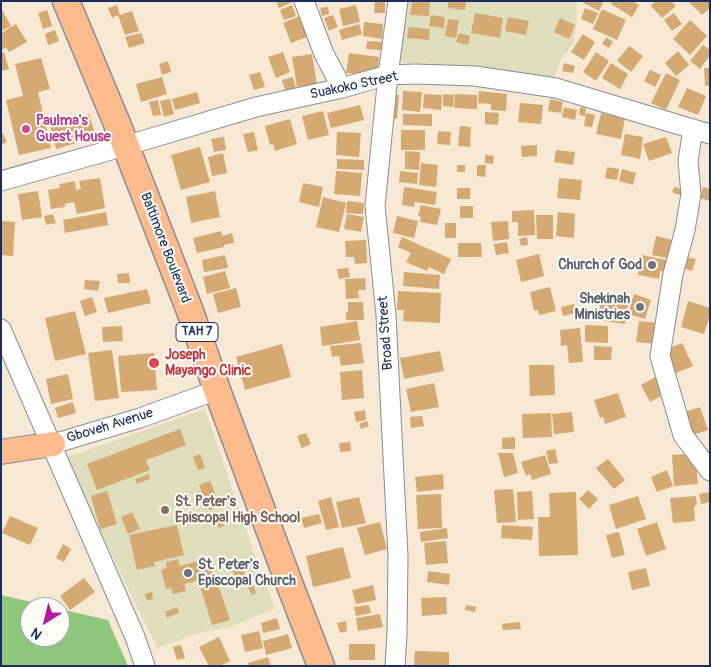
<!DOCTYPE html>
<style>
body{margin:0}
#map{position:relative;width:711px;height:667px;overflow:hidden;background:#f6e8d2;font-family:Pangolin,sans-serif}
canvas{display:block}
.frame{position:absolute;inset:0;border:2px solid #1b2f5e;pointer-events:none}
.north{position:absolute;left:20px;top:597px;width:50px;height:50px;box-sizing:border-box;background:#fdfcf7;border:1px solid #a3aaba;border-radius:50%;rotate:216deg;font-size:14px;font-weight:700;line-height:20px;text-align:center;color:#1b2f5e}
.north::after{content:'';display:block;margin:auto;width:18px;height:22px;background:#b5179e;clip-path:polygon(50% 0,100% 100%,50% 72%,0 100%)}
</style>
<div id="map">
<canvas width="711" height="667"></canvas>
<div class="frame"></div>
<div class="north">N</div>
</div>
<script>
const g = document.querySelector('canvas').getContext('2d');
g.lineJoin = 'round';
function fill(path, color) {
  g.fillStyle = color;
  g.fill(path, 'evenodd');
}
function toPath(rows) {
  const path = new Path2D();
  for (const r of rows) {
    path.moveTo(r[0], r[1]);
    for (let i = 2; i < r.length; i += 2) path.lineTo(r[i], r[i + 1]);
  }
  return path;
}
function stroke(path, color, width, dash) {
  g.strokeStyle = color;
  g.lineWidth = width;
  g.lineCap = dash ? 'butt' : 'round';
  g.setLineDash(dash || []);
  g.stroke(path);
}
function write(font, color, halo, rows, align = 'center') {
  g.font = font + ' Pangolin,sans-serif';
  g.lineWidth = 4;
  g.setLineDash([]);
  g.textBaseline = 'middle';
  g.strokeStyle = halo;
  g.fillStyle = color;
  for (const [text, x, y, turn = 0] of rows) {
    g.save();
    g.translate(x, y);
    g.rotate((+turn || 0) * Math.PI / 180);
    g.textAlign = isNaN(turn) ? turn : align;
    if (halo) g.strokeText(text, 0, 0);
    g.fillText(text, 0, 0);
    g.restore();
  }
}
fill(toPath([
 [408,1,577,1,576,12,577,20,573,44,562,58,554,78,429,66,414,63,399,62],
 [205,409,257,562,275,608,231,627,202,632,157,648,65,458]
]), '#dfddbb');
fill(toPath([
 [1,595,52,607,30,607,30,637,60,637,60,609,108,620,128,666,1,666]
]), '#8dc77b');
fill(toPath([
 [276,1,295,1,279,8],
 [375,1,385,1,385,13,374,13],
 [412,1,430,1,429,16,410,15],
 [448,1,466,1,465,10,448,8],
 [580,1,600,1,603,3,599,11],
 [613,1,632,1,639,5,632,17,611,4],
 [655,1,671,1,676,6,662,18,651,6],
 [688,1,710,1,710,8,702,15],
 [117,5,120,15,132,11,139,31,125,35,118,15,112,18,108,8],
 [292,5,296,16,284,20,280,10],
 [356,5,360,22,343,26,339,9],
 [328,7,329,14,322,16,320,8],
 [1,8,11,26,1,31],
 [585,8,598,13,593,24,581,19],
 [602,9,626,20,617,40,593,29],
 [47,10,52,26,43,29,38,13],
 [475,13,503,18,500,38,471,33],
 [674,13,682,24,672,31,664,20],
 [333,15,338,27,329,31,324,18],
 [431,15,445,17,444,28,429,26],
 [300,16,307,37,291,43,283,23],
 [508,17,529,21,526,35,505,31],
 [560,18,575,25,569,39,554,32],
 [448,19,459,20,456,38,445,36],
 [690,20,707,36,690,55,673,39],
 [364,22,383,24,382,39,363,36],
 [16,24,27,42,9,52,6,47,2,50,1,33],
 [359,24,362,34,342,40,339,30],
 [409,27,430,29,429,40,407,38],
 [55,30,59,41,48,45,45,34],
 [141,33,145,43,129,48,125,37],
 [459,33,470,36,468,45,456,42],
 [583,34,595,42,584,60,571,52],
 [606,37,613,42,609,48,602,44],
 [367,41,382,42,381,50,366,49],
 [703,45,710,50,710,55,700,69,690,61],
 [629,46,643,56,631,72,617,61],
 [678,51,689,65,676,76,665,63],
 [4,52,9,69,1,71,1,53],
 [283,52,290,72,276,78,268,57],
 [596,52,609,61,596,81,583,72],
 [349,53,379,57,377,77,346,73],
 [312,54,317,84,297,87,292,57],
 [41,58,50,89,38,92,51,148,19,155,6,100,23,96,15,64],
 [168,61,171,72,162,75,159,64],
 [564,63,575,66,573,73,562,71],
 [611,63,628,74,620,89,602,78],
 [704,68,710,68,710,86,705,86],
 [650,70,661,75,655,87,644,81],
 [260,72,265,87,254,90,249,75],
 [666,73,680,80,666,110,651,103],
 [162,77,167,94,141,102,136,84],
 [293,77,296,90,286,93,282,80],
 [687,88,706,96,698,115,678,107],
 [403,91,422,92,420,112,402,110],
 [479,91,507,94,506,111,491,110,491,104,478,103],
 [197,92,200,103,175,110,172,99],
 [388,94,399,95,397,119,386,118],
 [424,94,442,95,441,110,423,108],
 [443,94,454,95,453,107,443,106],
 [455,94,477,95,477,109,454,108],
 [170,99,174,114,164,117,160,101],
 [550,99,563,102,561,113,548,111],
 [158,100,161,115,153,116,149,102],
 [520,103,543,105,541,124,518,122],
 [360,105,364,120,331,128,327,113],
 [564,107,577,110,575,120,562,117],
 [580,107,586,108,585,116,579,115],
 [323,111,329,135,308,140,302,116],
 [485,112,499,113,498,125,485,124],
 [586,113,595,115,592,127,584,126],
 [601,113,625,118,621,139,596,134],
 [89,114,96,137,56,149,50,126],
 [403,114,432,114,432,126,403,125],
 [290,119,297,144,275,151,273,144,270,145,265,126],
 [460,126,471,127,470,147,458,146],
 [1,130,7,142,1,145],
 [401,130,425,130,425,150,401,150],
 [438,131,451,132,450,145,437,144],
 [254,132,258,150,248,152,243,134],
 [337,132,361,133,359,157,336,155],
 [625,134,643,137,640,159,621,155],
 [224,137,226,150,214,152,211,139],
 [666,137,672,153,649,161,643,144],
 [537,145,537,156,522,157,521,146],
 [200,147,210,182,181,190,171,155],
 [556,150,575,152,573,165,554,162],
 [405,151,420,152,419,170,405,169],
 [223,153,227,173,212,176,208,157],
 [485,155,494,156,493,164,485,163],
 [337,159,364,160,364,170,337,169],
 [421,163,438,165,436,187,419,185],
 [457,165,465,165,465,172,457,172],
 [477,165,486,165,485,177,477,176],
 [607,167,619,169,617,180,605,178],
 [622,169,636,173,633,185,619,181],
 [336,171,362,173,360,196,334,194],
 [400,171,418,173,417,184,399,182],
 [100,178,105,208,77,214,74,202,65,204,65,207,51,209,48,190,60,188,59,184,75,181,76,190,81,189,79,181],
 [559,178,582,180,580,200,557,198],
 [303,183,323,187,319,207,299,202],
 [404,187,437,192,435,205,415,202,414,207,402,205],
 [675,187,684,190,682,196,672,192],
 [703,187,710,189,710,201,700,198],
 [457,188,470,188,470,199,457,199],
 [38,191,42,217,22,220,18,194],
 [215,191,220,217,191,223,186,197],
 [323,197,346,203,339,232,316,227],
 [347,201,364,203,363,214,346,213],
 [421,205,441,209,437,225,420,222,421,217,418,216],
 [460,206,473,206,473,218,460,218],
 [534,210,535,235,518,236,518,222,512,222,512,211],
 [106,212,108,225,65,233,63,220],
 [558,212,575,214,574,238,556,236],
 [53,214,56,223,46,225,44,216],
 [347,214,364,217,361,232,344,229],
 [536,215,553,215,553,239,537,239],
 [397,216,418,221,414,238,393,233],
 [1,221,15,222,13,256,1,255],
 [508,221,509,239,493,241,491,222],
 [445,223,456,223,456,238,445,238],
 [221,231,222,236,232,233,234,243,224,245,224,247,197,253,193,238],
 [656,236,676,241,672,259,652,255],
 [402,237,451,259,444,274,429,267,427,271,406,262,411,253,398,247],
 [527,237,528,245,521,246,519,239],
 [366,240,367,263,355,264,354,257,346,257,345,241],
 [507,242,509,253,496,255,494,244],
 [458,243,481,243,482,257,458,257],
 [539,254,544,276,521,282,516,260],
 [225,255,228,268,204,272,202,260],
 [642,255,666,260,664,271,660,271,659,279,638,275],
 [687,257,696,259,692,271,684,268],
 [348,268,350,277,339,279,337,269],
 [225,271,230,288,207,294,203,277],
 [404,272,440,275,439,289,403,286],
 [129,273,130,283,118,283,117,274],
 [365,278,366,290,358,290,359,298,346,299,345,279],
 [85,280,100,281,98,291,84,289],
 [550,287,556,311,539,315,538,310,534,311,530,292],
 [236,288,241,307,218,313,213,294],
 [147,289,151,303,108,313,104,298],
 [398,291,441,293,440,323,403,321,404,310,397,310],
 [634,294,651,300,645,319,628,314],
 [92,297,97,312,85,316,80,301],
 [601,300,628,305,625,324,598,320],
 [688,301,710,308,710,315,704,334,681,327],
 [348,302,363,302,364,320,346,320,346,312,348,312],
 [574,304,576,313,563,316,561,307],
 [75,311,86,354,55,361,45,318],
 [357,321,360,340,322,346,320,327],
 [639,321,659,323,656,344,636,342],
 [585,325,608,326,608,343,585,342],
 [122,326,123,341,103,342,102,327],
 [580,328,583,362,569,363,567,345,561,346,560,330],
 [361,343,364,363,341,366,339,356,332,357,330,346],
 [682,343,693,366,676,373,665,350],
 [282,344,291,377,245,390,236,357],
 [594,346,612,347,611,360,594,360],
 [112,350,119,398,95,401,88,353],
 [440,351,444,371,404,379,400,358],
 [154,353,157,390,121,392,118,356],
 [529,365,554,365,555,395,530,396],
 [362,370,364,398,342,400,340,372],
 [68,374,73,399,51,404,46,379],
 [659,375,668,392,650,402,641,385],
 [434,383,439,407,411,412,406,389],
 [618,393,626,417,605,424,603,417,600,418,594,400],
 [73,402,76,413,58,418,55,408],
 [700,407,708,430,693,435,685,412],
 [365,410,366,420,356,422,354,412],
 [572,412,574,432,554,434,552,414],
 [551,413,552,437,523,438,522,414],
 [422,416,424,426,411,428,410,417],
 [367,421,369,426,361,429,359,424],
 [180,429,186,445,146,460,150,470,97,490,87,464],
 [306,433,311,444,302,448,297,436],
 [515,437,515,449,502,449,502,438],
 [350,442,351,451,340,452,339,443],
 [555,449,558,463,549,464,546,451],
 [498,453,513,453,518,473,504,477],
 [695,453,698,484,674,486,672,455],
 [200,454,205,468,198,470,193,457],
 [545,455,551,474,532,480,530,474,526,476,521,462],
 [608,459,625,480,614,489,596,468],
 [667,470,673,486,657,492,651,477],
 [149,474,150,479,137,484,135,479],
 [443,474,444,489,417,492,415,477],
 [210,481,220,506,209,510,199,485],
 [513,489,516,522,497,523,494,490],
 [588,490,598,499,589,509,579,499],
 [107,491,117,524,100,529,91,496],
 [532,491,534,519,518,520,517,492],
 [576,492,578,555,539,556,538,517,550,517,549,493],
 [710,492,710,502,701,504,699,494],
 [441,494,442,528,418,529,416,495],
 [638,496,646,519,616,529,609,505],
 [696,496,697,505,694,506,695,521,673,523,670,498],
 [331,497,339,527,326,530,318,501],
 [359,497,366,523,342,528,336,502],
 [132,512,140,529,128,534,121,517],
 [319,514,322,523,304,528,301,518],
 [10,516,38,528,30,545,2,533],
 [221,518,224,526,219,528,216,519],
 [380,522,387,549,365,555,357,528],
 [657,522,666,549,646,556,637,529],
 [177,525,184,555,154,562,155,566,137,570,129,535],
 [502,525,533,527,532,540,501,538],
 [447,528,448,538,421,542,420,532],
 [619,532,625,555,612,558,606,535],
 [446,541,448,563,426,565,424,543],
 [63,544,71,549,64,562,56,558],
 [343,547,351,578,313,587,306,556],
 [210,558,214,576,184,584,186,591,173,594,171,588,166,589,161,570,167,568,166,562,178,559,180,566],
 [243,568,247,581,237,584,233,571],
 [646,568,650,586,632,590,628,572],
 [428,571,450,574,449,585,427,582],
 [84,578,95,592,70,610,60,596],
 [252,583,256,593,252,595,247,585],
 [218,584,230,620,212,625,201,589],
 [373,585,376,600,356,604,352,590],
 [152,592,153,599,147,601,145,594],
 [446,597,447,614,422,616,421,598],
 [369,605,371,613,356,616,354,607],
 [466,605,476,607,475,612,465,610],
 [177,607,179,613,167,618,165,612],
 [380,614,383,627,358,631,356,618],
 [277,618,280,629,263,633,261,623],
 [346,621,347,631,340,633,337,623],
 [520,622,521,629,503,630,502,624],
 [259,631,263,648,245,652,241,635],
 [288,634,292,648,266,655,263,641],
 [219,637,230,661,220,666,209,666,199,647],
 [349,644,375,644,375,660,349,660],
 [181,645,185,658,177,660,173,647],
 [415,651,449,652,449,666,414,666],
 [268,657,271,666,249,666,248,663]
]), '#d4a972');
const minor = toPath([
 [304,1,324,54,342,88],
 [693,129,688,161,691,194,685,230,673,274,660,356,683,435,710,471],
 [1,181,125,146,256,107,342,88,388,75,415,74,475,76,556,88,693,129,710,134],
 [1,329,135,637,145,666],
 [53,444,140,418,217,390],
 [395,666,397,634,398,556,386,315,375,206,388,75,398,1]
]);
const major = toPath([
 [1,452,53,444]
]);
const highway = toPath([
 [66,1,118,126,190,311,217,390,288,580,321,666]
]);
stroke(minor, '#888c98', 21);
stroke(major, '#888c98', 26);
stroke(highway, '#888c98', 29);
stroke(minor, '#fff', 19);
stroke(major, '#fbbb8d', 24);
stroke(highway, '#fbbb8d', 26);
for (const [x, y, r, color] of [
 [26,129,5,"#d1479c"],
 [652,265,5,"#6b7280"],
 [640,307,5,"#6b7280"],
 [154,363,6,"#e0444e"],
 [165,510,5,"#8d6e63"],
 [188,573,5,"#6b7280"]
]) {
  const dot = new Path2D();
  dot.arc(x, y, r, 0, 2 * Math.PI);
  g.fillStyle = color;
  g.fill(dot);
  stroke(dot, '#fdfcf7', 2);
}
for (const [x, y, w] of [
 [197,332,42]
]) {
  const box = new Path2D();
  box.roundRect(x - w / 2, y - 9.5, w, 19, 4);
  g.fillStyle = '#fdfcf7';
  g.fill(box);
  stroke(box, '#1b2f5e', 1);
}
write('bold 12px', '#1b2f5e', null, [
 ["TAH 7",197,332]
]);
write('14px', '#1b2f5e', '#fdfcf7', [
 ["Suakoko Street",354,86,-12],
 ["Baltimore Boulevard",165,248,69],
 ["Broad Street",386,333,-94],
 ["Gboveh Avenue",110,426,-17]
]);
write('bold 14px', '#b23c85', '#fdfcf7', [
 ["Paulma's",36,121],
 ["Guest House",36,137]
], 'left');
write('bold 14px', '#5b616d', '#fdfcf7', [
 ["Church of God",642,265],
 ["Shekinah",630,299],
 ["Ministries",630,315],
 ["St. Peter's",198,565,"left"],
 ["Episcopal Church",198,581,"left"]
], 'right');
write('bold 14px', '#be3a42', '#fdfcf7', [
 ["Joseph",165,355],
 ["Mayango Clinic",165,371]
], 'left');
write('bold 14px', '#785e54', '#fdfcf7', [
 ["St. Peter's",175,502],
 ["Episcopal High School",175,518]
], 'left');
</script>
